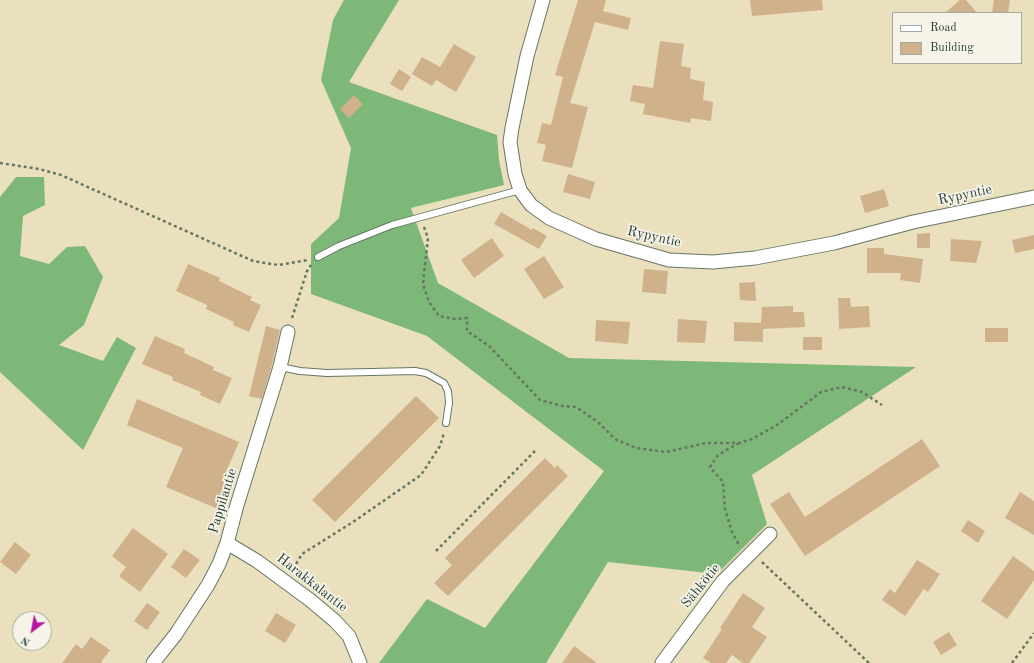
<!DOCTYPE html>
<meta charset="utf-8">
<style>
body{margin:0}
#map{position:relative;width:1034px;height:663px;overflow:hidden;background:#eae0bd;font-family:"Old Standard TT",serif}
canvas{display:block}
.legend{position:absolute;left:892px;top:12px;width:130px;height:52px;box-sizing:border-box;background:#f7f3e8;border:1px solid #a1aaa0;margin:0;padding:5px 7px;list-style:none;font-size:12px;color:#1f3d34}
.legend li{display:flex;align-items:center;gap:8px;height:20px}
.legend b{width:20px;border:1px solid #a1aaa0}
.north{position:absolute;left:12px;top:611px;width:40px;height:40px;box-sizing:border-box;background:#f7f3e8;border:1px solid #a1aaa0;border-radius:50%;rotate:212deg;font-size:11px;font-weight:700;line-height:16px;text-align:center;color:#1f3d34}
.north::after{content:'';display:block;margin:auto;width:14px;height:18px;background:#b5179e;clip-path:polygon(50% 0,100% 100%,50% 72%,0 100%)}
</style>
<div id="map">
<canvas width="1034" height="663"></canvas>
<ul class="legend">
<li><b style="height:5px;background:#fff"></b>Road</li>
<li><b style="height:11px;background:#cfb28b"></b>Building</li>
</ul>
<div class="north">N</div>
</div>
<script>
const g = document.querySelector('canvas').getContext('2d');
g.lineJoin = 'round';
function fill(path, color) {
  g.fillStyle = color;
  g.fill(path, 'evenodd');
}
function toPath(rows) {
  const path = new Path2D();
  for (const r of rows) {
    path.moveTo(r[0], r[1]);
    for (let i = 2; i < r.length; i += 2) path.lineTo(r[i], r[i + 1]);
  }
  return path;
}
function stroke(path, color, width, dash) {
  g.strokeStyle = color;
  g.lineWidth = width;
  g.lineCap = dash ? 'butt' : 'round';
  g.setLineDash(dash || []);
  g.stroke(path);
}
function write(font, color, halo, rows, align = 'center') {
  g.font = font + ' "Old Standard TT",serif';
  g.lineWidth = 3.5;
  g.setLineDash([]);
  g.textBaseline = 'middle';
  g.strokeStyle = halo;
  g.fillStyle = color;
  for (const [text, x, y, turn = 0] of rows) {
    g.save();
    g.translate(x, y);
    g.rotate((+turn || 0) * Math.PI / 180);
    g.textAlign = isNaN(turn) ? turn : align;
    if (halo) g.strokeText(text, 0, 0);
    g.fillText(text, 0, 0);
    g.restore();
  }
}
fill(toPath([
 [344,0,399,0,349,82,497,135,499,160,504,185,411,208,438,283,569,358,916,367,752,475,767,524,717,574,608,562,546,663,379,663,427,599,485,628,604,471,427,336,311,294,311,244,339,218,351,148,321,80,333,20],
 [16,177,44,177,45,205,23,216,20,256,49,264,67,247,85,246,103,277,84,325,59,345,103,361,117,337,136,348,83,450,0,372,0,197]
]), '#7db878');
fill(toPath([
 [578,0,606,0,603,11,631,18,628,30,595,22,570,103,588,107,572,168,542,161,546,145,537,143,542,123,551,125,563,77,555,75],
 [750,0,822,0,823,10,752,16],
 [960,0,966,0,977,13,945,13],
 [994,0,1010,0,1008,13,992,13],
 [660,41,684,44,681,66,691,68,690,79,705,82,703,100,713,102,711,121,691,118,690,123,643,114,645,104,630,101,633,85,653,88],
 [454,44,476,57,456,92,436,80,432,86,412,74,422,57,440,67],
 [399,69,411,77,402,91,390,84],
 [354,95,363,104,349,118,340,109],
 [568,174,595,182,590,199,563,192],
 [884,189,889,206,865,213,860,196],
 [501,212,532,230,533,228,547,236,539,249,494,224],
 [930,233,930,248,917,248,917,234],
 [1034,235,1034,249,1015,253,1012,240],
 [492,238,504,256,474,278,461,260],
 [951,239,982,241,976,263,950,261],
 [867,248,884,248,884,254,923,259,920,283,900,280,901,273,867,273],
 [544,256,564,287,544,299,524,269],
 [188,264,220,278,219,281,252,297,250,300,261,305,249,332,233,325,234,322,206,309,207,305,176,291],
 [644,269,668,271,666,294,642,292],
 [755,282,756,301,740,300,739,283],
 [838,298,850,298,851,307,869,306,870,327,839,329],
 [793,306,793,312,804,312,805,327,763,329,763,342,734,341,734,322,761,323,762,307],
 [678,319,707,321,705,343,677,342],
 [596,320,630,322,628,344,595,341],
 [266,326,280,330,272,365,262,399,249,396],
 [985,328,1008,328,1008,342,985,342],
 [155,336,185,349,184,353,214,367,213,370,232,378,220,404,200,395,201,392,172,380,173,377,142,364],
 [803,337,822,337,822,350,803,350],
 [416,396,439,418,335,522,312,500],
 [137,399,239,442,222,481,229,484,218,509,166,487,183,448,127,425],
 [922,439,940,466,805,556,770,504,789,492,805,517],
 [545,458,555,468,557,465,568,476,448,596,434,583,452,565,445,558],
 [1020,492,1034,501,1034,535,1005,518],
 [968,520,985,531,978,543,961,531],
 [133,528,168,554,140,592,119,576,126,567,112,556],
 [15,542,31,555,16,574,0,562],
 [184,549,200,560,186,578,171,567],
 [1013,556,1034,571,1034,580,1007,619,981,601],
 [917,560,940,574,928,592,924,589,905,616,882,600,890,589,895,593],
 [743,593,765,608,752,627,767,637,749,663,743,663,732,655,726,663,711,663,703,658,722,629,720,628],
 [147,603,160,612,147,630,134,621],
 [276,613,296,625,285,643,265,631],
 [949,632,957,645,941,655,933,642],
 [91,637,110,650,101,662,102,663,62,663,76,644,82,649],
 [574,646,597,663,562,663]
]), '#cfb28b');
const lane = toPath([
 [318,257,339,246,392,225,520,190],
 [280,367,300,371,327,373,415,371,426,373,444,383,448,391,449,403,446,423]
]);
const street = toPath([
 [543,0,527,56,512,128,510,142,515,174,520,190,531,205,549,218,596,239,669,260,713,262,755,258,834,243,913,222,1034,197],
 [227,543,257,561,310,600,335,621,349,636,360,663],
 [153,663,176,634,208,585,219,564,227,543,237,505,280,367,288,332],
 [662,663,723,581,770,534]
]);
stroke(lane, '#667664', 8);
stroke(street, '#667664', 15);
stroke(toPath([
 [0,163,39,169,61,175,253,261,278,265,308,260],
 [424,227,428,238,423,284,429,302,439,316,455,319,467,318,467,331,489,346,540,400,563,406,576,407,598,422,615,439,636,448,666,452,706,443,739,443,752,439,777,425,821,392,842,387,862,392,882,405],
 [292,318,307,271,311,265],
 [739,443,718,455,710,467,723,482,725,509,732,532,739,545],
 [436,551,535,451],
 [762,562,869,663],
 [293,569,302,554,353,522,421,475,440,446,444,433],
 [1012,663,1034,633]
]), '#667664', 2.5, [3, 3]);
stroke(lane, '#fff', 6);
stroke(street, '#fff', 13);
write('14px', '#1f3d34', '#f7f3e8', [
 ["Rypyntie",965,195,-12],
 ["Rypyntie",654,237,13],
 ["Pappilantie",223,501,-73],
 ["Harakkalantie",312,583,38],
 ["Sähkötie",701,586,-51]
]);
</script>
